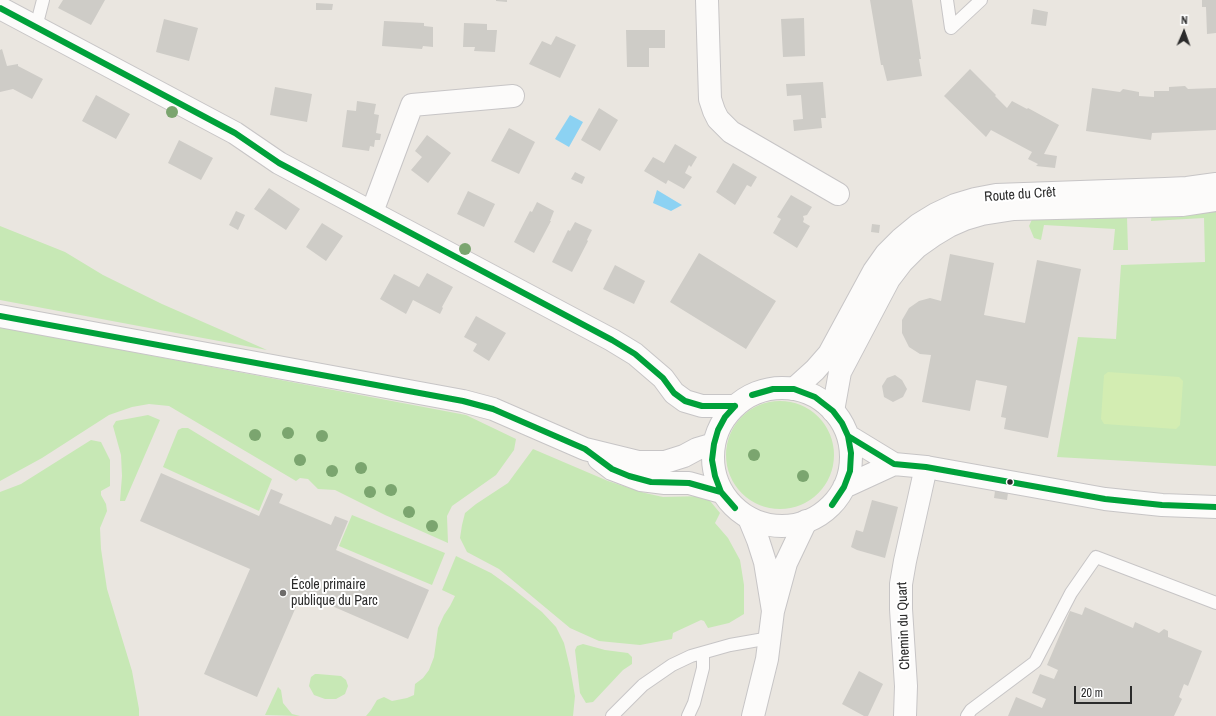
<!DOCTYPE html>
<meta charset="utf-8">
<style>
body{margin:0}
#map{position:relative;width:1216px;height:716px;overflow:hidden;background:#eae6e0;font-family:"Archivo Narrow",sans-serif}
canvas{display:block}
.north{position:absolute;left:1164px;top:12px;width:40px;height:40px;-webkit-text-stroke:3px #fff;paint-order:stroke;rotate:2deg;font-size:11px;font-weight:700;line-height:16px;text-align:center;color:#2b2b2b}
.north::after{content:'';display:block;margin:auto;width:14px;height:18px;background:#2b2b2b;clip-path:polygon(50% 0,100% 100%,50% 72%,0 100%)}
.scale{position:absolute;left:1074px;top:686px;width:58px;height:18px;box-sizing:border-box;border:2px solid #2b2b2b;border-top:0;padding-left:5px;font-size:12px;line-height:14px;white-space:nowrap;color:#2b2b2b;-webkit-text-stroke:3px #fff;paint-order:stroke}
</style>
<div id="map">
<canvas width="1216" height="716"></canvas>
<div class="north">N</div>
<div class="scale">20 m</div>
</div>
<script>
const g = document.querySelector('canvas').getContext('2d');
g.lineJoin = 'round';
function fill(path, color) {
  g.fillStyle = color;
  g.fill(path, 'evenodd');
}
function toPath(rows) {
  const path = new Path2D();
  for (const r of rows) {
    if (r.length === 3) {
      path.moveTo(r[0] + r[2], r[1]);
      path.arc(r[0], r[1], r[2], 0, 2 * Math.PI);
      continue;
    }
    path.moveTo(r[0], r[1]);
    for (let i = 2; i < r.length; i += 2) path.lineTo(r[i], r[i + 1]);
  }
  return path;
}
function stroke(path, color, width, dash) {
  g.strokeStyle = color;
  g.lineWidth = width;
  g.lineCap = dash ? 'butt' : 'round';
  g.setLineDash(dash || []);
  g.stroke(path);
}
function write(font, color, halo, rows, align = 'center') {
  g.font = font + ' "Archivo Narrow",sans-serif';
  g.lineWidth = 4;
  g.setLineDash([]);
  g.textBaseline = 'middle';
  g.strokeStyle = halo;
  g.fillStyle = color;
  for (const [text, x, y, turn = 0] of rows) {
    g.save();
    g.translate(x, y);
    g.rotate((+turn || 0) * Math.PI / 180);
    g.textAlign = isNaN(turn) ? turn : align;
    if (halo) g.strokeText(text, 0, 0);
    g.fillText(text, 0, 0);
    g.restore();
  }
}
fill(toPath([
 [1216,205,1216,466,1057,457,1078,337,1116,339,1121,265,1205,262,1204,218,1151,221,1152,211],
 [1123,210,1127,217,1128,250,1113,250,1115,229,1044,225,1041,240,1034,238,1029,226,1034,215],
 [0,226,65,252,103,275,162,304,267,350,0,300],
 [0,327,466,415,516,439,514,450,496,475,452,506,447,516,448,543,385,515,335,490,318,489,308,479,300,478,296,481,169,406,149,404,132,407,109,415,42,458,0,481],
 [780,455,54],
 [148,415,160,420,125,501,120,501,122,476,121,455,113,426,116,421],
 [182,428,188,428,272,479,259,511,163,467,178,430],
 [91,440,101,442,110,460,110,486,101,491,101,495,106,504,107,511,100,528,101,549,107,589,132,671,139,709,139,716,0,716,0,492,21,484],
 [533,449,608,481,645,493,663,497,706,496,720,513,715,523,728,538,740,560,744,585,744,614,729,623,708,628,704,621,701,620,673,633,672,639,640,645,599,641,570,628,499,569,467,552,460,538,462,525,465,513,476,504,508,483],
 [352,515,445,553,432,585,339,546],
 [456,556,491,573,512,588,542,612,556,627,564,643,570,668,575,696,573,716,366,716,371,710,377,700,384,697,392,701,407,698,414,695,415,684,423,678,429,670,434,657,438,628,444,615,450,606,455,596,442,590],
 [583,644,605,650,628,653,632,657,632,664,623,670,593,702,586,703,580,693,575,650,577,646],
 [315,674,318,674,341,676,346,680,348,686,345,694,336,699,325,699,314,695,309,686,311,677],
 [278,687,281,690,283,703,292,714,300,716,265,715]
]), '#c7e8b5');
fill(toPath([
 [1108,372,1179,377,1183,381,1180,425,1176,429,1104,424,1101,419,1104,375]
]), '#d3edb2');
fill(toPath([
 [570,115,583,122,569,147,555,139],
 [657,190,682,205,671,211,653,203]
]), '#8cd2f3');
fill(toPath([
 [63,0,105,0,91,25,58,8],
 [496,0,507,0,507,2,496,1],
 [870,0,912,0,921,59,919,59,922,76,887,81,883,65,881,65],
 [1202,0,1216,0,1216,33,1207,34,1206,7,1202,7],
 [316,3,333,4,332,10,316,10],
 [1033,9,1048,12,1046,26,1031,24],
 [804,18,805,56,783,57,781,19],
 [164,19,198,28,189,61,156,52],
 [384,21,424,23,424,26,433,27,433,47,423,46,422,49,382,46],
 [464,23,487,24,487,30,497,30,495,52,474,51,475,47,463,47],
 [626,30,665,30,665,48,649,48,649,67,627,67],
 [556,36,576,45,560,78,529,64,542,41,551,45],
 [2,49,7,66,18,64,18,66,43,79,32,99,13,89,0,92,0,50],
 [970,69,996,95,995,96,1007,108,1012,101,1027,109,1028,108,1059,125,1044,154,1057,156,1055,168,1036,166,1038,164,1028,159,1032,152,991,130,986,137,944,96],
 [823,82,826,118,821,118,822,128,794,131,793,120,803,119,801,95,787,96,786,84],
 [1185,86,1188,89,1216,88,1216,130,1152,133,1151,140,1086,131,1092,88,1120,92,1123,89,1139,92,1139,96,1154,97,1154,91,1169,91,1169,87],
 [275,87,312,94,307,122,270,115],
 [96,95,130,114,116,139,82,121],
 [357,101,376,104,374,114,379,115,376,133,381,134,380,140,375,140,374,147,370,146,369,151,342,147,347,110,356,111],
 [599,108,618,120,600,151,581,140],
 [509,128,535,142,519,174,491,161],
 [427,135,451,153,428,183,411,170,422,157,415,151],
 [179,140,213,158,201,180,168,163],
 [675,144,697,157,691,167,689,165,685,173,692,177,684,189,668,180,666,184,644,171,653,157,664,163],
 [733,163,757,177,751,187,747,185,735,205,716,192],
 [575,172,585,177,582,184,571,179],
 [269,188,300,209,286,230,254,209],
 [468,191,495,204,484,227,457,214],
 [791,195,812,207,807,215,803,216,804,219,803,222,810,226,797,248,773,233,781,219,777,217],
 [537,202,554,211,550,221,551,221,534,253,514,242,530,211,532,212],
 [236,211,245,215,238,230,229,225],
 [575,222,592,230,587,240,588,241,572,272,552,262,568,230,570,231],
 [322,223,343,236,326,261,306,247],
 [872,224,880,225,879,233,871,232],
 [699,253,776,301,746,349,670,302],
 [950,254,994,263,984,315,1025,323,1037,260,1081,269,1048,438,1004,429,1006,418,1001,417,1007,386,976,380,970,411,922,402,931,355,920,354,909,347,902,333,902,320,909,308,919,301,930,298,941,301],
 [615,265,645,281,634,304,603,289],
 [427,273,453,287,442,307,443,308,440,314,413,300,406,314,380,299,394,274,419,287],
 [476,316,506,333,489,361,473,351,477,344,464,337],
 [895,375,902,380,907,389,903,397,893,402,884,397,882,386,887,378],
 [161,473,259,516,271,489,283,494,279,503,331,525,335,516,348,521,336,550,429,590,408,639,302,593,257,697,204,674,250,569,140,521],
 [995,491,1008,493,1007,500,994,498],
 [872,500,898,507,885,558,857,550,851,547,856,530,863,532],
 [1085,607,1133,628,1135,622,1159,633,1164,629,1168,631,1168,637,1202,651,1188,686,1184,684,1179,697,1182,699,1174,716,1008,716,1016,697,1042,708,1046,699,1032,693,1040,674,1054,679,1058,670,1047,665,1070,611,1082,615],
 [859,671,883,684,868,716,864,716,842,704]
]), '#ceccc7');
const service = toPath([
 [947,0,951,28,981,0],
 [36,27,43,0],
 [612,716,643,685,672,665,691,656,730,645,770,638],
 [688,716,694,703,703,668,703,653],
 [967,716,971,710,1035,662,1071,593,1096,557,1216,603]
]);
const minor = toPath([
 [707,0,710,99,714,111,718,119,731,132,838,194],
 [372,212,412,105,513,96],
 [794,389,815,370,829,354,874,271,886,254,901,239,918,225,936,214,955,205,975,199,996,195,1165,189,1187,188,1216,184],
 [833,411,840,372,889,279,902,262,917,247,934,235,949,226,965,219,982,214,1014,209,1182,205,1216,200],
 [749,518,758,540,765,562,773,611,786,563,806,521],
 [753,716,767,659,773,611],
 [905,716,906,686,901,609,901,584,905,561,926,467]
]);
const tertiary = toPath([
 [0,8,235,133,279,163,612,340,635,354,663,378,674,393,685,401,702,406,735,406]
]);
const secondary = toPath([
 [0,316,463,401,493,409,585,449,638,462,665,462,684,456,697,449,714,444],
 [782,457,69],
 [848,436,894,464,926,467,1105,499,1162,505,1216,507],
 [599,459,612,469,641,480,665,483,689,483,721,492],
 [844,487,894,464]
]);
stroke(service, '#c7c5c6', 14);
stroke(minor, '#c7c5c6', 24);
stroke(tertiary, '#c7c5c6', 24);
stroke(secondary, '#c7c5c6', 24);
stroke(service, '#fcfbfa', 12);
stroke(minor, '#fcfbfa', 22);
stroke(tertiary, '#fcfbfa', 22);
stroke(secondary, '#fcfbfa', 22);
stroke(toPath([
 [0,8,235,133,279,163,612,340,635,354,663,378,674,393,685,401,702,406,735,406],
 [0,316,463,401,493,409,585,449,612,469,629,476,651,482,689,483,721,492],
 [752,395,773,389,794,389,815,397,833,411,842,423,848,436,851,453,850,471,844,487,832,505],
 [735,406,725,417,718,430,714,444,712,460,715,476,721,492,735,508],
 [848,436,894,464,926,467,1105,499,1162,505,1216,507]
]), '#00a13a', 6);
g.fillStyle = '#7ba56f';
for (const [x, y] of [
 [172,112],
 [465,249],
 [288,433],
 [255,435],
 [322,436],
 [754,455],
 [300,460],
 [361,468],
 [332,471],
 [803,476],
 [391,490],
 [370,492],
 [409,512],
 [432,526]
]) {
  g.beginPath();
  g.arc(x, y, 6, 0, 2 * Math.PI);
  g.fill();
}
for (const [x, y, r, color] of [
 [1010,482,3.5,"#2b2b2b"],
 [283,593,4,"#6e6c6a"]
]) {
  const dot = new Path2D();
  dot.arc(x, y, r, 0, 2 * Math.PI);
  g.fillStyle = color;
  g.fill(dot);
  stroke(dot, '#fff', 1.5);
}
write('14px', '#2b2b2b', '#fff', [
 ["Route du Crêt",1020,195,-4],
 ["Chemin du Quart",904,626,-92]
]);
write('14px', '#2b2b2b', '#fff', [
 ["École primaire",291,585],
 ["publique du Parc",291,601]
], 'left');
</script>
